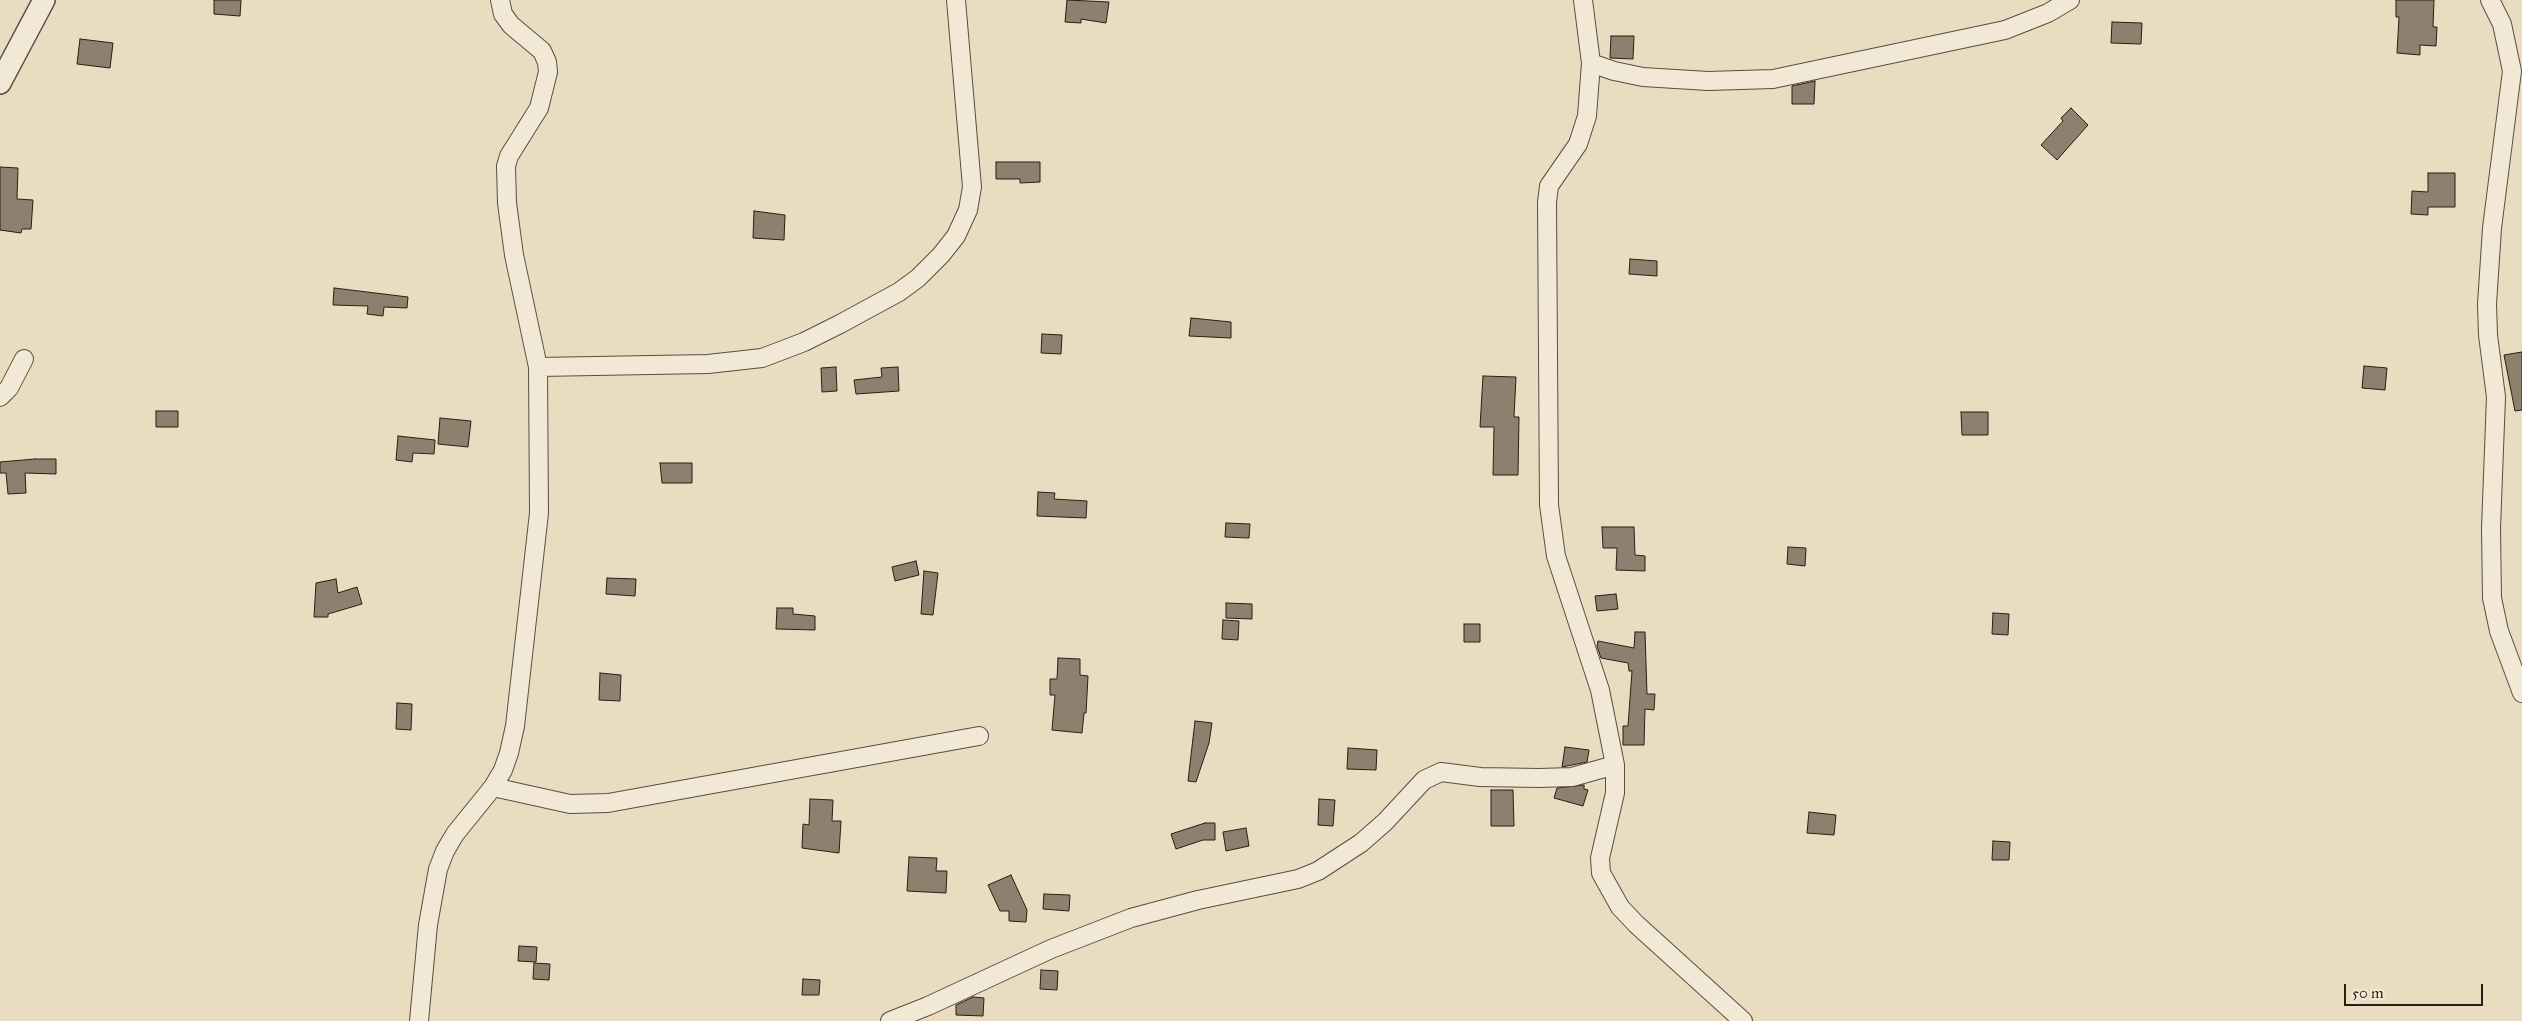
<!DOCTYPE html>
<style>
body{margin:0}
#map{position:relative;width:2522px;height:1021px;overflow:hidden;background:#eadcc0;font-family:"IM FELL Great Primer",serif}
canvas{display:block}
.scale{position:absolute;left:2344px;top:984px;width:139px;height:22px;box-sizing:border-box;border:2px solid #2b1d15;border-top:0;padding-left:6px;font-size:15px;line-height:18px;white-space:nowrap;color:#2b1d15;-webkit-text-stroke:4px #f1e8d6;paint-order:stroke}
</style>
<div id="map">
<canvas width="2522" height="1021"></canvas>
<div class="scale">50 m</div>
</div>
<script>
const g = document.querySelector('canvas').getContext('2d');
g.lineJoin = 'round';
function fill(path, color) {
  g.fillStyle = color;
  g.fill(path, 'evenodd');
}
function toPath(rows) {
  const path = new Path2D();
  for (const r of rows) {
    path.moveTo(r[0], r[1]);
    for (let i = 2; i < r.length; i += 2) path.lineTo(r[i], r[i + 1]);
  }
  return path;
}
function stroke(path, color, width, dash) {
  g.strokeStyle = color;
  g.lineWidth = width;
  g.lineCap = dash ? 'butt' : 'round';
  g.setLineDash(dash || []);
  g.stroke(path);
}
const building = toPath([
 [214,0,241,0,240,16,214,14,214,0],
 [1067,0,1109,2,1106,23,1081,19,1081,23,1065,22,1067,0],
 [2396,0,2434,0,2433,27,2437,27,2436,46,2420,45,2420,55,2397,53,2399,17,2396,17,2396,0],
 [2112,22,2142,23,2141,44,2111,43,2112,22],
 [1611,36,1634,36,1633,59,1610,58,1611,36],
 [80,39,113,43,110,68,77,64,80,39],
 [1815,81,1814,104,1792,104,1792,86,1815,81],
 [2071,108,2088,125,2057,160,2041,145,2063,121,2061,118,2071,108],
 [996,162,1040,162,1040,182,1020,183,1020,179,996,179,996,162],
 [0,167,18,168,17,199,33,200,31,229,22,229,21,233,0,230,0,167],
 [2428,173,2455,173,2455,207,2428,207,2428,215,2411,214,2412,191,2428,192,2428,173],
 [754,211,785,215,784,240,753,238,754,211],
 [1630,259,1657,261,1657,276,1629,274,1630,259],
 [334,288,408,297,407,308,384,307,383,316,367,314,368,306,333,305,334,288],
 [1191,318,1231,322,1231,338,1189,336,1191,318],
 [1042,334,1062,335,1061,354,1041,353,1042,334],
 [2522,352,2522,410,2515,411,2504,355,2522,352],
 [2364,366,2387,368,2385,390,2362,388,2364,366],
 [836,367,837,391,822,392,821,368,836,367],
 [898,367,899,391,856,394,854,380,882,377,881,368,898,367],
 [1483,376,1516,377,1514,417,1519,417,1518,475,1493,475,1494,427,1480,427,1483,376],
 [156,411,178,411,178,427,156,427,156,411],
 [1961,412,1988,412,1988,435,1962,435,1961,412],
 [440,418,471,421,468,447,438,444,440,418],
 [398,436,435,440,434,454,413,453,412,462,396,460,398,436],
 [35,459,56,459,56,474,25,473,26,493,8,494,6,473,0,473,0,462,35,459],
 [660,463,692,463,692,483,662,483,660,463],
 [1038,492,1055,493,1054,499,1087,501,1086,518,1037,516,1038,492],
 [1226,523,1250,524,1249,538,1225,537,1226,523],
 [1602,527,1634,527,1635,555,1645,556,1645,571,1616,570,1617,548,1603,548,1602,527],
 [1788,547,1806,548,1805,566,1787,564,1788,547],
 [916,561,919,575,895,581,892,567,916,561],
 [924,571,938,573,933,615,921,614,924,571],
 [607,578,636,579,635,596,606,594,607,578],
 [336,579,338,593,357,587,362,604,328,614,328,617,314,617,316,583,336,579],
 [1616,594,1618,609,1597,611,1595,596,1616,594],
 [1226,603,1252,604,1252,619,1226,618,1226,603],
 [777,608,793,608,793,614,815,616,815,630,776,629,777,608],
 [1993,613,2009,614,2008,635,1992,634,1993,613],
 [1223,620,1239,621,1238,640,1222,639,1223,620],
 [1464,624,1480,624,1480,642,1464,642,1464,624],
 [1635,632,1645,632,1647,694,1655,694,1654,710,1645,709,1644,745,1623,745,1623,726,1628,726,1632,671,1629,671,1628,663,1601,658,1597,646,1598,641,1634,648,1635,632],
 [1058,658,1080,659,1080,675,1088,676,1086,713,1084,713,1082,733,1052,730,1055,695,1050,695,1050,679,1057,679,1058,658],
 [600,673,621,675,620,701,599,700,600,673],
 [397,703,412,704,411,730,396,729,397,703],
 [1195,721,1212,723,1209,743,1196,782,1188,781,1195,721],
 [1565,747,1589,750,1587,762,1562,767,1565,747],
 [1348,748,1377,750,1376,770,1347,769,1348,748],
 [1584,785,1584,789,1588,790,1583,806,1554,798,1557,788,1584,785],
 [1491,790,1513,790,1514,826,1491,826,1491,790],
 [810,799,833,800,832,821,841,821,839,853,802,848,803,824,809,825,810,799],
 [1319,799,1335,800,1333,826,1318,825,1319,799],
 [1809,812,1836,815,1834,835,1807,833,1809,812],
 [1205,823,1215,823,1215,840,1203,840,1176,849,1171,834,1205,823],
 [1246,828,1249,846,1226,851,1223,832,1246,828],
 [1993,841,2010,842,2009,860,1992,860,1993,841],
 [909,857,937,858,936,871,947,871,946,893,907,891,909,857],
 [1011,875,1027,910,1026,922,1009,921,1009,911,1000,911,988,885,1011,875],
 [1044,894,1070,895,1069,911,1043,909,1044,894],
 [519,946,537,947,536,962,518,961,519,946],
 [534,963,550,964,549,980,533,979,534,963],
 [1041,970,1058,971,1057,990,1040,989,1041,970],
 [803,979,820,980,819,995,802,995,803,979],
 [973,997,984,998,983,1016,956,1015,956,1005,973,997]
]);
fill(building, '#8e806e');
stroke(building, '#2b1d15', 1);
const minor = toPath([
 [1583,0,1591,63,1587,116,1578,144,1549,186,1547,202,1549,505,1556,556,1600,690,1615,765,1615,793,1600,858,1601,873,1620,907,1636,924,1743,1021],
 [2490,0,2502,24,2512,71,2492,228,2487,304,2488,335,2496,397,2491,528,2492,598,2499,631,2522,693],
 [1591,63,1614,71,1643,77,1708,81,1773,79,2005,30,2048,13,2070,0],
 [538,367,708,364,762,358,804,342,840,324,899,292,918,278,941,255,956,236,968,210,972,187,956,0],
 [0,397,9,388,24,359],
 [493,787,570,804,608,803,979,736],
 [419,1021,428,925,438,869,445,851,455,834,493,787,503,770,509,753,515,726,539,513,538,367,514,255,507,203,506,166,509,156,539,108,548,72,547,62,542,51,511,25,503,14,500,0],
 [890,1021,928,1006,1051,949,1131,918,1198,900,1298,879,1318,871,1361,843,1385,822,1424,780,1441,772,1480,777,1539,778,1572,777,1615,765]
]);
const tertiary = toPath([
 [0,83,44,0]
]);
stroke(minor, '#5b4d40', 20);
stroke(tertiary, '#5b4d40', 24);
stroke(minor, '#f1e8d6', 18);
stroke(tertiary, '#f1e8d6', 21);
</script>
